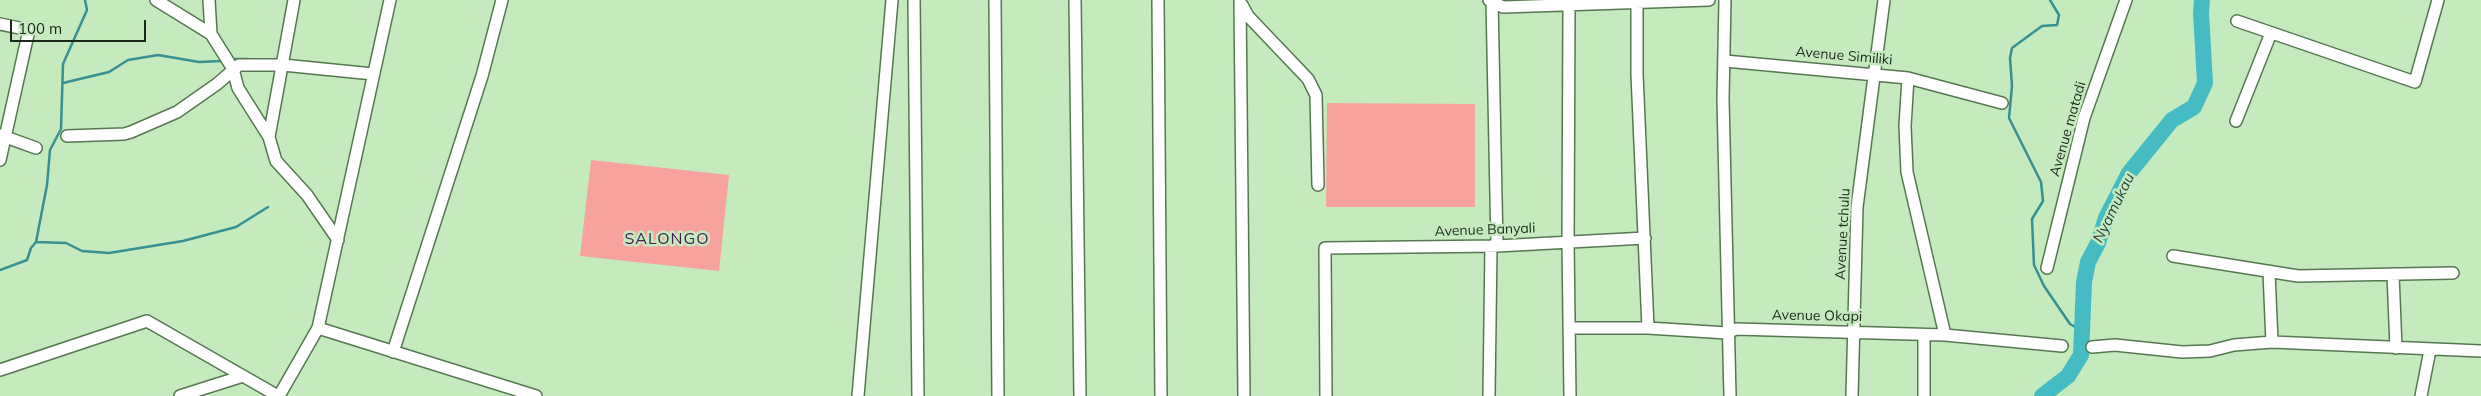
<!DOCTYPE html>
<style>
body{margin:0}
#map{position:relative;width:2481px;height:396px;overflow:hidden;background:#c4eabe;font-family:Mulish,sans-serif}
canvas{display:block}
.scale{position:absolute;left:10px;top:20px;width:136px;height:22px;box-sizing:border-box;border:2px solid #1b2919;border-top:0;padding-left:6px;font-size:15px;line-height:18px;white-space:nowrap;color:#1b2919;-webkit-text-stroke:4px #c4eabe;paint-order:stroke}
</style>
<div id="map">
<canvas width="2481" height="396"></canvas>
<div class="scale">100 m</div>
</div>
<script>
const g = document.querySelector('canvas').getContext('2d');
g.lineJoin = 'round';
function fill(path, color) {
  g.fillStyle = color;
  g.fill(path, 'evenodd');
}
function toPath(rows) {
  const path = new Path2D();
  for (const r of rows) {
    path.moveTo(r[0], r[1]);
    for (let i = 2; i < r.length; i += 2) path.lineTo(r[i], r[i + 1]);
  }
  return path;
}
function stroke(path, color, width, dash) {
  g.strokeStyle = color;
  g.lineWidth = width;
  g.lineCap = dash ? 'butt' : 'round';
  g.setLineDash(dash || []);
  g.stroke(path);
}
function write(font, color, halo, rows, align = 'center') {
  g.font = font + ' Mulish,sans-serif';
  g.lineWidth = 5;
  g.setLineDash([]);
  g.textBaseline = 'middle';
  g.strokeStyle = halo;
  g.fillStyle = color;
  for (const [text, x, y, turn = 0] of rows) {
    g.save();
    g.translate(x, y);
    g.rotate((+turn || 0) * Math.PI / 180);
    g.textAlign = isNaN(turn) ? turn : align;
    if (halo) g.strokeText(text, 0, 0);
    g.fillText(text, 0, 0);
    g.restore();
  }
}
fill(toPath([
 [1327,103,1475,104,1475,207,1326,207],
 [591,160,729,175,719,271,580,256]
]), '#f8a2a0');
stroke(toPath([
 [2050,0,2059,15,2057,25,2042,26,2012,48,2010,58,2012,86,2009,118,2041,182,2043,201,2032,219,2034,265,2044,286,2070,324,2084,332],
 [233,59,247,59],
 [63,83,109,72,128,60,158,55,199,62,221,61],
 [36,242,66,243,82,251,109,253,183,241,236,227,268,207],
 [0,270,27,260,31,248,36,242,47,185,50,150,61,129,63,64,87,10,85,0]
]), '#389091', 2.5);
stroke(toPath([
 [2042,396,2068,376,2081,355,2084,282,2088,262,2098,243,2106,218,2129,173,2172,120,2194,107,2205,83,2201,13,2202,0]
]), '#45bcc4', 16);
const minor = toPath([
 [156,0,211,34],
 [209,0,211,34,233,69,238,88,269,137,276,161,307,195,338,240],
 [914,0,918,396],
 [995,0,998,396],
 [1075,0,1080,396],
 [1158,0,1161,396],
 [1240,0,1244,396],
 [1489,0,1503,7,1709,0],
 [1492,0,1497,246],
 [1637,0,1637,74,1648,328],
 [1725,0,1723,99,1730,396],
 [1242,5,1248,16,1308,79,1316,95,1318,185],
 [1569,5,1568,242,1570,396],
 [2237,21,2415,82,2438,0],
 [0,24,29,30,0,160],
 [1725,61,1908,78,2002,103],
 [1908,78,1905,126,1907,172,1945,335],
 [2236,121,2271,33],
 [0,135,36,148],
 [67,136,124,134,131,132,177,112,217,84,239,65,283,65,373,74],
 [269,137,294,0],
 [2173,256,2298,276,2453,273],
 [2047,268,2084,118,2126,0],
 [2269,272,2272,342],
 [2393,274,2396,348],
 [318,328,536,396],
 [1570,328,1648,328,1727,333,1736,329,1945,335,2062,346],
 [2092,347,2115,345,2182,352,2210,351,2234,345,2272,342,2481,351],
 [393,352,482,76,502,0],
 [0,370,147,321,243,376],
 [180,396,243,376,278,396],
 [279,396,318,328,390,0],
 [858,396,892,0],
 [1326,396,1325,248,1497,246,1645,238],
 [1489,396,1491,246],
 [1852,396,1857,207,1884,0],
 [1924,396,1924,335],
 [2421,396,2430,350]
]);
stroke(minor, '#567850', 14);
stroke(minor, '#fff', 11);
write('14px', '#1b2919', '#c4eabe', [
 ["Avenue Similiki",1844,56,5],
 ["Avenue matadi",2068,129,-74],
 ["Avenue Banyali",1485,230,-2],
 ["Avenue tchulu",1843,234,-87],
 ["Avenue Okapi",1817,316,1]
]);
write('italic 15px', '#2a4446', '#c4eabe', [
 ["Nyamukau",2114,208,-64]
]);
g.letterSpacing = '1px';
write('16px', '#461b4e', '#c4eabe', [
 ["SALONGO",667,239]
]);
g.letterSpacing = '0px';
</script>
